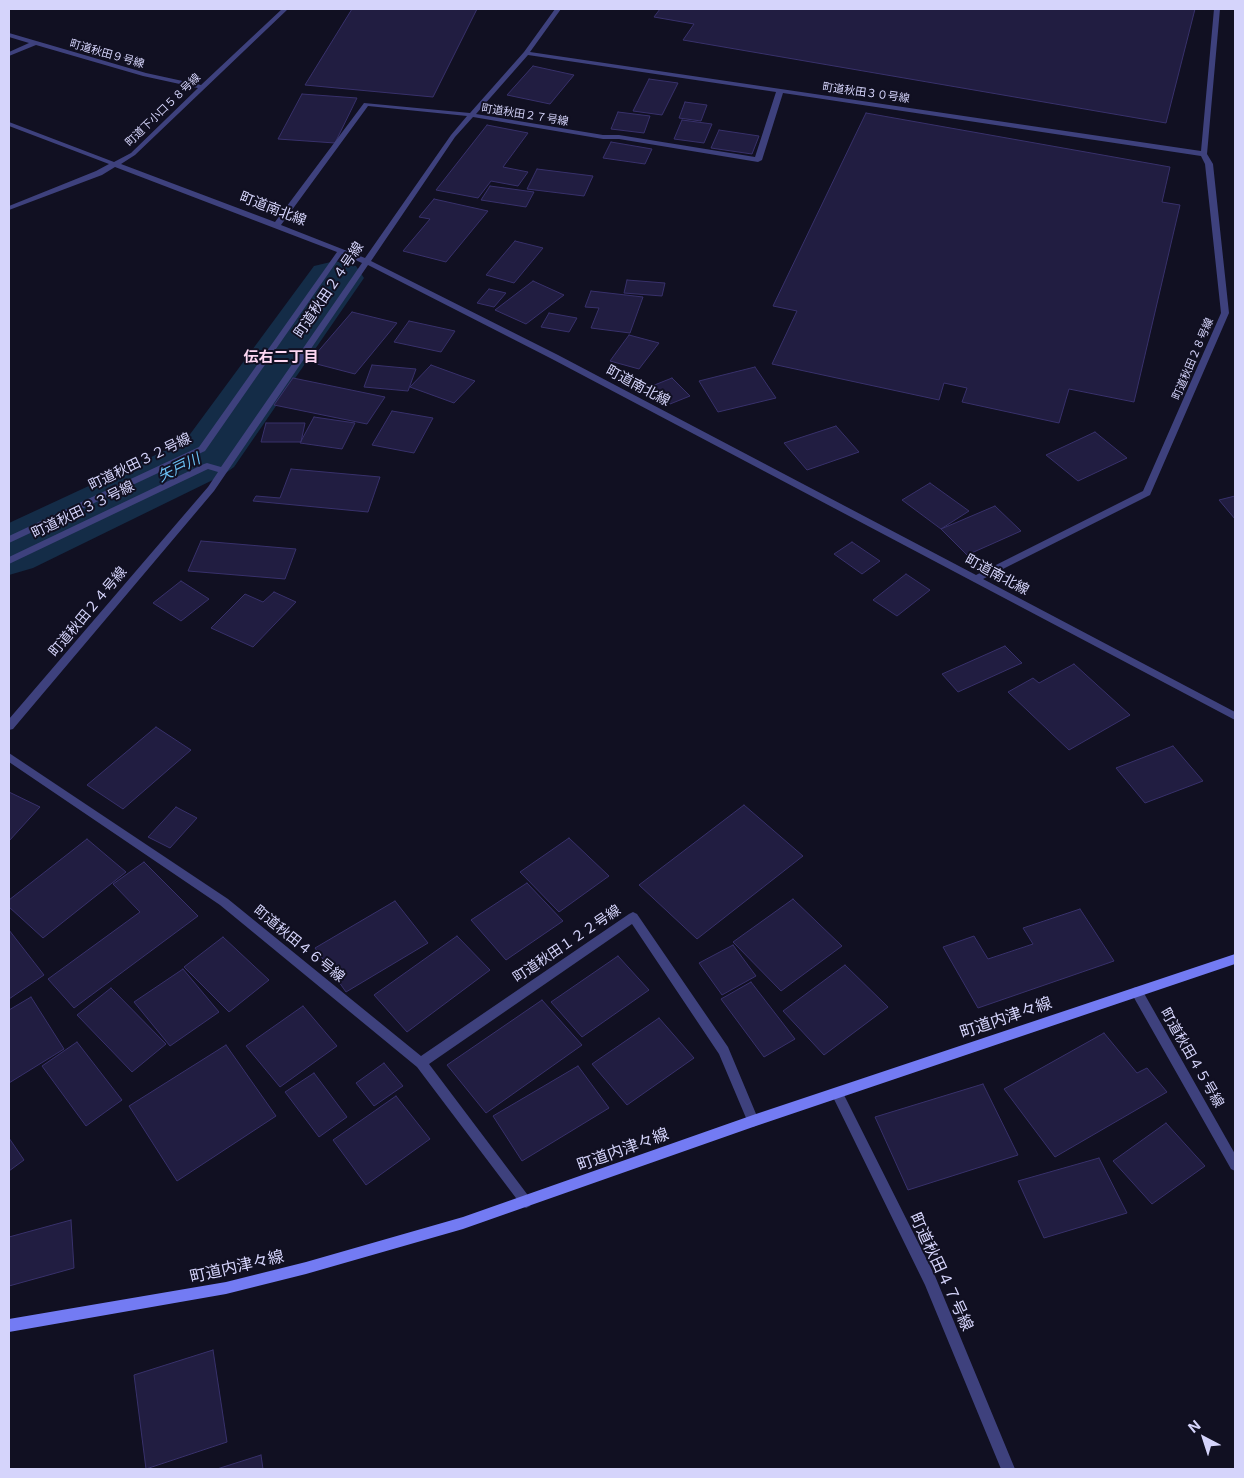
<!DOCTYPE html>
<meta charset="utf-8">
<style>
body{margin:0}
#map{position:relative;width:1244px;height:1478px;overflow:hidden;background:#111022;font-family:Inter,sans-serif}
canvas{display:block}
.frame{position:absolute;inset:0;border:10px solid #d5d4fb;pointer-events:none}
.north{position:absolute;left:1179px;top:1413px;width:50px;height:50px;-webkit-text-stroke:4px #111022;paint-order:stroke;rotate:320deg;font-size:14px;font-weight:700;line-height:20px;text-align:center;color:#d5d4fb}
.north::after{content:'';display:block;margin:auto;width:18px;height:22px;background:#d5d4fb;clip-path:polygon(50% 0,100% 100%,50% 72%,0 100%)}
</style>
<div id="map">
<canvas width="1244" height="1478"></canvas>
<div class="frame"></div>
<div class="north">N</div>
</div>
<script>
const g = document.querySelector('canvas').getContext('2d');
g.lineJoin = 'round';
function toPath(rows) {
  const path = new Path2D();
  for (const r of rows) {
    path.moveTo(r[0], r[1]);
    for (let i = 2; i < r.length; i += 2) path.lineTo(r[i], r[i + 1]);
  }
  return path;
}
function fill(path, color) {
  g.fillStyle = color;
  g.fill(path, 'evenodd');
}
function stroke(path, color, width, dash) {
  g.strokeStyle = color;
  g.lineWidth = width;
  g.lineCap = dash ? 'butt' : 'round';
  g.setLineDash(dash || []);
  g.stroke(path);
}
function write(font, color, halo, rows, align = 'center') {
  g.font = font + ' Inter,"Noto Sans JP",sans-serif';
  g.lineWidth = 4;
  g.setLineDash([]);
  g.textBaseline = 'middle';
  g.strokeStyle = halo;
  g.fillStyle = color;
  for (const [text, x, y, turn = 0] of rows) {
    g.save();
    g.translate(x, y);
    g.rotate((+turn || 0) * Math.PI / 180);
    g.textAlign = isNaN(turn) ? turn : align;
    if (halo) g.strokeText(text, 0, 0);
    g.fillText(text, 0, 0);
    g.restore();
  }
}
fill(toPath([
 [335,261,356,266,364,278,234,467,223,475,33,568,9,575,9,523,177,445,188,437,314,266,335,261]
]), '#142c47');
const building = toPath([
 [352,9,477,9,433,97,305,85,352,9],
 [660,9,1195,9,1166,123,683,40,694,24,654,17,660,9],
 [533,66,574,75,550,104,507,95,533,66],
 [649,79,678,83,662,115,633,111,649,79],
 [302,94,357,98,335,143,278,139,302,94],
 [685,102,707,105,701,121,679,118,685,102],
 [618,112,650,116,644,133,611,129,618,112],
 [866,113,1170,167,1162,202,1180,205,1134,402,1069,389,1059,423,962,402,967,388,944,383,939,400,772,364,797,311,773,306,866,113],
 [682,120,712,124,704,143,674,139,682,120],
 [487,125,528,133,503,167,528,172,518,186,491,181,478,198,436,190,487,125],
 [719,130,759,136,752,154,711,148,719,130],
 [611,142,652,149,645,164,603,158,611,142],
 [537,169,593,176,584,196,527,189,537,169],
 [490,186,534,192,526,207,481,200,490,186],
 [434,199,488,211,446,262,403,251,430,219,419,217,434,199],
 [515,241,543,248,514,283,486,275,515,241],
 [627,280,665,283,662,296,624,293,627,280],
 [533,281,564,295,526,324,495,310,533,281],
 [489,289,506,293,494,307,477,303,489,289],
 [591,291,643,297,630,333,591,328,599,308,585,307,591,291],
 [352,312,397,323,355,374,309,362,352,312],
 [549,313,577,318,569,332,541,327,549,313],
 [409,321,455,331,441,352,394,342,409,321],
 [629,335,659,343,639,369,610,361,629,335],
 [372,365,416,369,408,391,364,387,372,365],
 [431,365,475,381,454,403,410,387,431,365],
 [755,367,776,398,718,412,699,381,755,367],
 [293,378,385,397,367,424,274,405,293,378],
 [672,378,690,396,670,404,652,386,672,378],
 [392,411,433,418,414,453,372,445,392,411],
 [314,417,355,423,342,449,300,443,314,417],
 [266,423,305,423,301,442,261,442,266,423],
 [836,426,859,452,807,470,784,443,836,426],
 [1095,432,1127,458,1078,481,1046,455,1095,432],
 [291,469,380,477,368,512,253,501,256,496,280,498,291,469],
 [930,483,969,511,941,529,902,500,930,483],
 [1235,496,1235,519,1219,500,1235,496],
 [995,506,1021,531,967,555,941,529,995,506],
 [201,541,296,549,285,579,188,571,201,541],
 [852,542,880,561,862,574,834,554,852,542],
 [906,574,930,590,897,616,873,600,906,574],
 [181,581,209,599,181,621,153,603,181,581],
 [274,592,296,602,253,647,211,628,245,594,263,602,274,592],
 [1005,646,1022,663,958,692,942,674,1005,646],
 [1074,664,1130,715,1069,750,1008,692,1033,678,1039,683,1074,664],
 [156,727,191,750,123,809,87,785,156,727],
 [1173,746,1203,781,1145,803,1116,768,1173,746],
 [9,792,40,807,9,841,9,792],
 [744,805,803,856,697,939,639,885,744,805],
 [176,807,197,818,170,848,148,837,176,807],
 [569,838,609,876,559,912,520,872,569,838],
 [87,839,126,872,43,938,9,907,9,900,87,839],
 [144,862,198,916,74,1008,48,979,140,912,113,884,144,862],
 [527,883,563,921,506,960,471,920,527,883],
 [793,899,842,946,781,991,733,942,793,899],
 [395,901,428,943,346,992,315,948,395,901],
 [1080,909,1114,961,978,1008,943,947,974,936,988,959,1033,944,1023,928,1080,909],
 [9,930,44,975,9,999,9,930],
 [457,936,490,970,407,1032,374,995,457,936],
 [223,937,269,980,229,1012,184,967,223,937],
 [733,945,756,976,722,995,699,963,733,945],
 [618,956,649,990,582,1037,551,1002,618,956],
 [845,965,888,1007,824,1055,783,1011,845,965],
 [183,969,219,1012,170,1046,134,1002,183,969],
 [751,982,795,1039,764,1057,721,999,751,982],
 [111,988,166,1044,132,1072,77,1015,111,988],
 [31,997,64,1049,9,1083,9,1010,31,997],
 [542,1000,582,1045,486,1113,447,1065,542,1000],
 [303,1006,337,1046,280,1087,246,1046,303,1006],
 [659,1018,694,1058,627,1105,592,1064,659,1018],
 [1104,1033,1137,1073,1147,1068,1167,1092,1055,1157,1004,1089,1104,1033],
 [77,1042,122,1100,86,1126,42,1066,77,1042],
 [226,1045,276,1116,177,1181,129,1106,226,1045],
 [384,1063,403,1086,374,1106,356,1083,384,1063],
 [578,1066,609,1108,522,1161,493,1116,578,1066],
 [314,1073,347,1117,319,1137,285,1092,314,1073],
 [983,1084,1018,1155,908,1190,875,1117,983,1084],
 [396,1096,430,1139,366,1185,333,1140,396,1096],
 [1166,1123,1205,1166,1152,1204,1113,1161,1166,1123],
 [9,1138,24,1160,9,1171,9,1138],
 [1099,1158,1127,1213,1044,1238,1018,1181,1099,1158],
 [71,1220,74,1268,9,1286,9,1237,71,1220],
 [213,1350,227,1442,146,1469,134,1375,213,1350],
 [261,1455,263,1469,217,1469,261,1455]
]);
fill(building, '#211d41');
stroke(building, '#38316b', 1);
fill(toPath([
 [282,9,288,9,135,155,121,164,275,222,364,103,470,113,524,52,555,9,561,9,530,52,1201,151,1214,9,1220,9,1207,154,1213,164,1229,313,1150,495,983,579,1235,712,1235,720,552,359,368,265,214,491,13,729,9,730,9,719,208,487,218,472,208,469,9,564,9,557,204,464,207,463,221,467,362,263,342,254,205,451,9,543,9,536,199,447,337,252,115,167,102,175,9,210,9,206,96,171,109,164,9,126,9,122,114,162,131,153,198,88,143,76,36,45,9,56,9,52,29,43,9,37,9,33,146,73,201,85,282,9],
 [528,55,776,92,755,157,619,135,603,135,476,114,528,55],
 [783,93,1201,156,1205,164,1221,313,1143,491,976,575,558,355,371,261,455,137,473,117,603,139,619,139,758,162,762,160,783,93],
 [368,106,467,116,451,135,365,258,281,225,368,106],
 [9,753,228,899,421,1056,629,914,633,912,637,914,728,1047,759,1121,757,1125,753,1127,749,1125,719,1054,632,924,429,1064,530,1198,532,1202,530,1206,526,1208,522,1206,417,1067,220,905,9,762,9,753],
 [1137,987,1141,988,1235,1154,1235,1171,1231,1169,1133,996,1131,992,1133,988,1137,987],
 [837,1088,841,1089,935,1276,1015,1469,1001,1469,925,1285,831,1093,833,1089,837,1088]
]), '#3e417d');
fill(toPath([
 [1235,954,1235,964,753,1127,463,1229,306,1274,226,1294,9,1332,9,1319,226,1282,306,1262,463,1217,753,1115,1235,954]
]), '#737bf3');
write('11px', '#d5d4fb', '#111022', [
 ["町道秋田９号線",107,54,16],
 ["町道秋田３０号線",866,93,8],
 ["町道下小口５８号線",163,110,-44],
 ["町道秋田２７号線",525,115,9],
 ["町道秋田２８号線",1193,359,-67]
]);
write('14px', '#d5d4fb', '#111022', [
 ["町道南北線",273,209,21],
 ["町道秋田２４号線",329,290,-56],
 ["町道南北線",638,386,28],
 ["町道秋田３２号線",140,462,-26],
 ["町道秋田３３号線",83,510,-26],
 ["町道南北線",997,575,28],
 ["町道秋田２４号線",88,612,-50],
 ["町道秋田４６号線",299,944,39],
 ["町道秋田１２２号線",567,944,-34],
 ["町道秋田４５号線",1192,1058,60]
]);
write('bold 15px', '#fcd6f1', '#111022', [
 ["伝右二丁目",281,357]
]);
write('italic 15px', '#6bbff3', '#111022', [
 ["矢戸川",179,468,-26]
]);
write('16px', '#d5d4fb', '#111022', [
 ["町道内津々線",1006,1018,-19],
 ["町道内津々線",623,1150,-20],
 ["町道内津々線",237,1267,-13],
 ["町道秋田４７号線",941,1272,65]
]);
</script>
